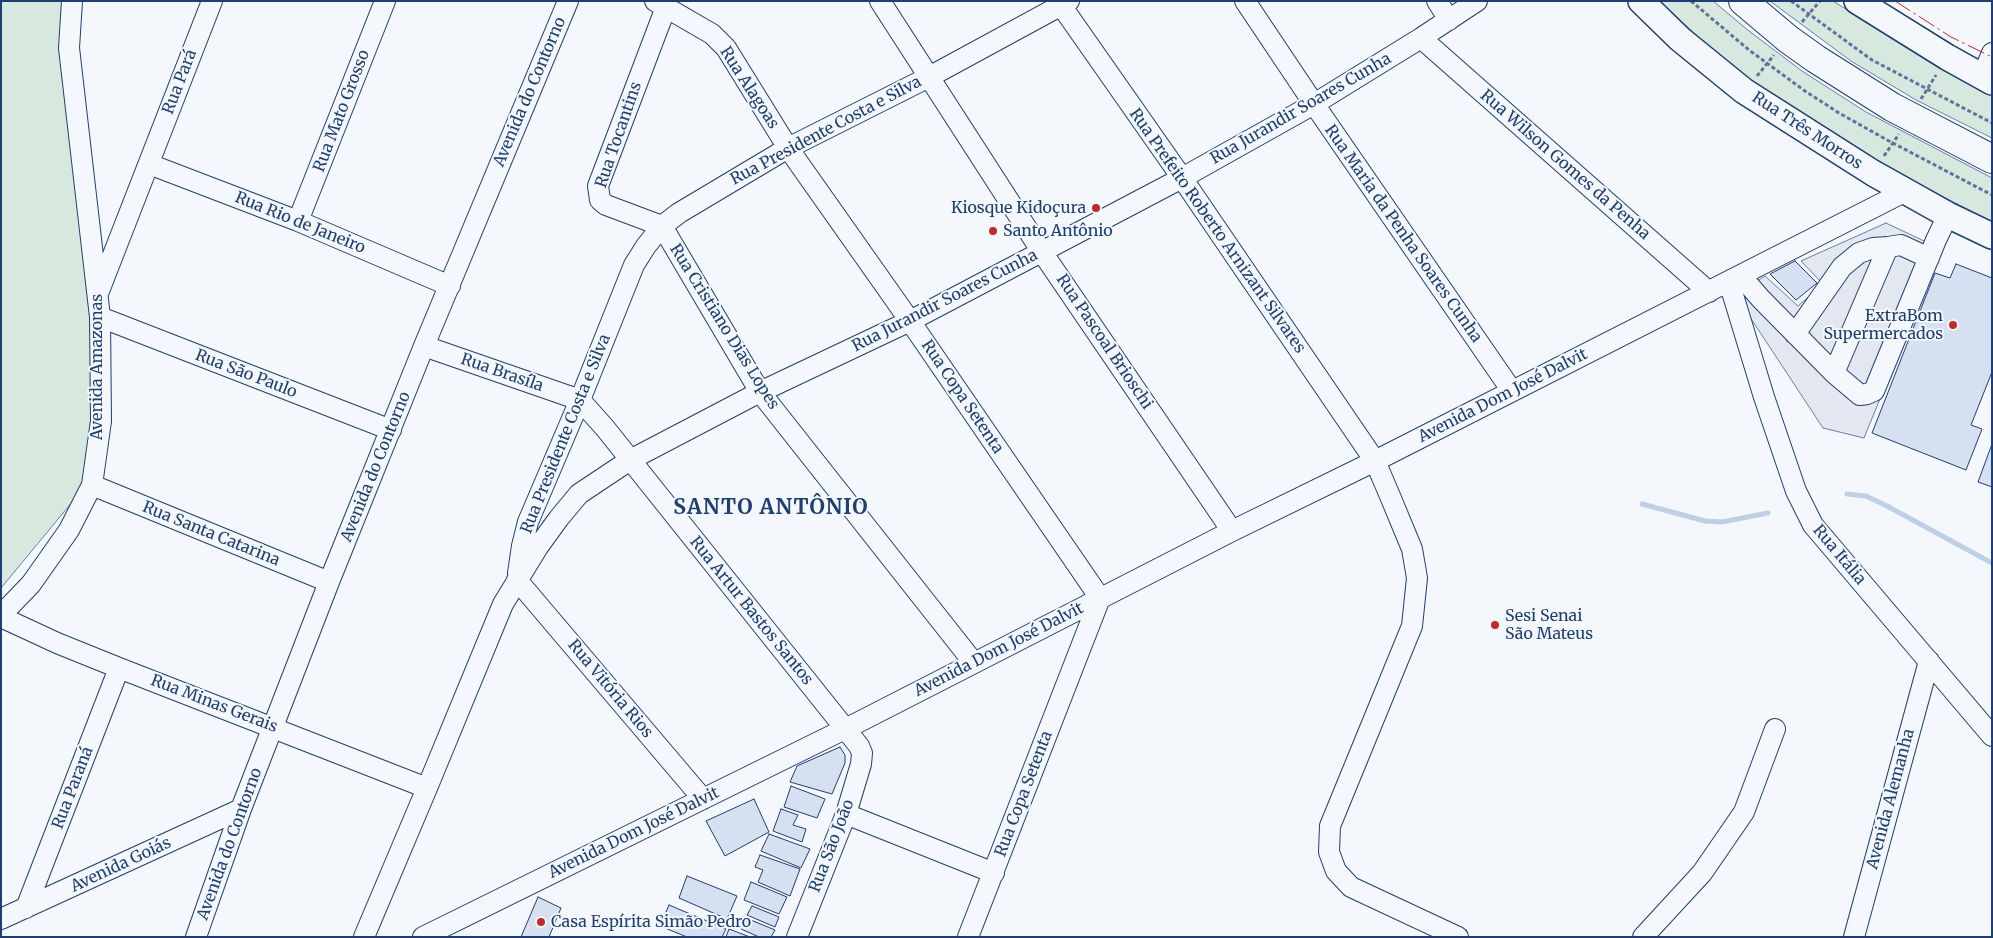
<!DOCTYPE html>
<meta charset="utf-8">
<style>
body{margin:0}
#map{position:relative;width:1993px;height:938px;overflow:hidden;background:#f4f7fb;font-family:Merriweather,serif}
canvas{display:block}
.frame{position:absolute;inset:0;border:2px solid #1d3f73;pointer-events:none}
</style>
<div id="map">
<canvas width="1993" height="938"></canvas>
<div class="frame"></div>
</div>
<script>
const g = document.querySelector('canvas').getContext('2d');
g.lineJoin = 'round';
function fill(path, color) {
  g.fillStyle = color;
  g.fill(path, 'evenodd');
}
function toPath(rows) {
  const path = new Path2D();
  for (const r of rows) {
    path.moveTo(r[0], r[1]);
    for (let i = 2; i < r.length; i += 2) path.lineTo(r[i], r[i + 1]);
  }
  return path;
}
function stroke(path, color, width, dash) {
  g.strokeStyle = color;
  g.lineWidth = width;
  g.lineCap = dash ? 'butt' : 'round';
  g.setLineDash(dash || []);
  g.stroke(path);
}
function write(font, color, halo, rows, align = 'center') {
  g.font = font + ' Merriweather,serif';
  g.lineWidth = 4;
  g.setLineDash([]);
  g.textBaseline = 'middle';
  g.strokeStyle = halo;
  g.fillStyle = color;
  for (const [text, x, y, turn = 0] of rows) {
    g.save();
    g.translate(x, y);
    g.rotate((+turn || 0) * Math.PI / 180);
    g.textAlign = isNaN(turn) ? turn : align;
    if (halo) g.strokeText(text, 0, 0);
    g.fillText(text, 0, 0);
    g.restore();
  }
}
const green = toPath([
 [1,1,65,1,62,33,68,125,73,146,92,318,96,396,90,467,78,495,1,588,1,1],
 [1659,1,1713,1,1749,31,1802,71,1866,112,1992,178,1992,222,1895,172,1781,103,1728,64,1659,1],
 [1770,1,1833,1,1944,71,1992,95,1992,138,1916,100,1851,61,1770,1]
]);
fill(green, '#d7e8df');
stroke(green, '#687fa3', 1);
const parking = toPath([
 [1886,223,1941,249,1864,438,1823,428,1744,308,1746,288,1765,276,1798,306,1823,284,1801,261,1886,223]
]);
fill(parking, '#e3e8f0');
stroke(parking, '#687fa3', 1);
stroke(toPath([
 [1847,494,1866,496,1887,506,1992,563],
 [1642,504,1705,521,1722,522,1768,513]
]), '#bed0e5', 5);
const building = toPath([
 [1795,261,1817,283,1796,300,1770,274,1795,261],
 [1956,264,1992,278,1992,372,1971,425,1982,429,1966,470,1872,433,1935,273,1950,278,1956,264],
 [1992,444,1992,487,1978,482,1992,444],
 [840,747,845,755,845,763,832,794,790,782,797,766,840,747],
 [791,786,825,799,817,818,784,807,791,786],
 [754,799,769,832,725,856,706,821,754,799],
 [781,809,798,815,793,825,806,829,802,842,773,831,781,809],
 [769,834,810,849,801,868,761,851,769,834],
 [760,855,800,869,790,896,758,882,763,870,755,867,760,855],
 [687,876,737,896,727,919,679,898,687,876],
 [751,882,787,897,779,914,744,900,751,882],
 [538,897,561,908,549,937,521,937,538,897],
 [669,905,726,929,722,937,687,937,660,926,669,905],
 [752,906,779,917,775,927,747,915,752,906],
 [746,918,775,930,771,937,759,937,741,929,746,918],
 [729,929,750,937,726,937,729,929]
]);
fill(building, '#d5e0f0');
stroke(building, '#1d3f73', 1);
const minor = toPath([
 [655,1,712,34,726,48,788,148,910,321,1100,598,968,937],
 [880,1,1042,252,1232,531],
 [1058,1,1182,178,1375,461,1390,496,1412,549,1417,578,1412,626,1330,826,1329,852,1336,871,1351,887,1458,937],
 [1245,1,1314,104,1512,391],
 [1437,1,1449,20],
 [1421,38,1709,292],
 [1982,77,1992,53],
 [149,164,298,221,450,286],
 [298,221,385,1],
 [662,226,760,392,974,663],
 [662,226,606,205,600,200,598,186,666,7],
 [1741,276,1761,299,1834,373,1860,395,1867,394,1874,391,1936,240,1948,215],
 [1729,282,1764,397,1796,491,1813,525,1992,736],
 [99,291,212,1],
 [100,317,391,430],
 [1795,334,1842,267,1859,253,1873,248,1888,247],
 [424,346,580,400,605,428,859,746,862,753,861,764,846,814,797,937],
 [1834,373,1888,247,1901,245,1929,258],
 [92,485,329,582],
 [518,573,522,546,528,522,580,400,634,265,646,246,662,226,679,213,788,148,929,77,1069,1],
 [517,580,703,799],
 [1,615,31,584,69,530,92,485,101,421,100,317,69,48,72,1],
 [1,617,57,643,119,668,427,788],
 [846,814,994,873],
 [26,908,119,668],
 [1,919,241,809],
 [196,937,241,809,329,582,424,346,568,1],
 [364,937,427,788,503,604,538,547,559,518,579,494,630,460,760,392,910,321,1182,178,1314,104,1421,38,1477,1],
 [423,937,859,722,1232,531,1375,461,1906,191],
 [1643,937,1702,873,1744,812,1775,729],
 [1854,937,1929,661]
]);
const major = toPath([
 [1641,1,1680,39,1744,91,1873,173,1948,215,1992,236],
 [1857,1,1947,57,1992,82]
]);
const highway = toPath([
 [1743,1,1788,39,1816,59,1892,107,1992,159]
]);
stroke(minor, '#1d3f73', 22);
stroke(major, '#1d3f73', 28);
stroke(highway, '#1d3f73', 30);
stroke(toPath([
 [1691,1,1749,50,1805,91,1839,113,1889,141,1992,195],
 [1791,1,1872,60,1992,123],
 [1802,22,1820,1],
 [1757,76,1774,55],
 [1921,99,1936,75],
 [1884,156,1899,134]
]), '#5e769c', 3, [4, 2.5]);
stroke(minor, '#f4f7fb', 20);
stroke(major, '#f4f7fb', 25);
stroke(highway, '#f4f7fb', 28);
stroke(toPath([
 [1895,1,1951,37,1992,57]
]), '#c62828', 1, [18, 4, 2.5, 4]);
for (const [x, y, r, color] of [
 [1096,208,5,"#c62828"],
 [993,231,5,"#c62828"],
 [1953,325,5,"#c62828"],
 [1495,625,5,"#c62828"],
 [541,922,5,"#c62828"]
]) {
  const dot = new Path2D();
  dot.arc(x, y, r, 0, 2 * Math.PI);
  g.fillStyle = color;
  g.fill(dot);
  stroke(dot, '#f4f7fb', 2);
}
write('16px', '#1d3f73', '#f4f7fb', [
 ["Rua Pará",180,82,-69],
 ["Rua Alagoas",749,88,57],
 ["Avenida do Contorno",530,92,-67],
 ["Rua Jurandir Soares Cunha",1301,109,-30],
 ["Rua Mato Grosso",342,111,-69],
 ["Rua Presidente Costa e Silva",826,131,-28],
 ["Rua Três Morros",1807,131,33],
 ["Rua Tocantins",619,135,-71],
 ["Rua Wilson Gomes da Penha",1565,165,41],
 ["Rua Rio de Janeiro",300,223,22],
 ["Rua Prefeito Roberto Arnizant Silvares",1217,231,55],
 ["Rua Maria da Penha Soares Cunha",1403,234,55],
 ["Rua Jurandir Soares Cunha",945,301,-27],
 ["Rua Cristiano Dias Lopes",724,327,58],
 ["Rua Pascoal Brioschi",1104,342,56],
 ["Avenida Amazonas",97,367,-90],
 ["Rua Brasíla",502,373,19],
 ["Rua São Paulo",246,374,21],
 ["Avenida Dom José Dalvit",1503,396,-27],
 ["Rua Copa Setenta",962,397,56],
 ["Rua Presidente Costa e Silva",566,434,-68],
 ["Avenida do Contorno",376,467,-68],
 ["Rua Santa Catarina",211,534,22],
 ["Rua Itália",1839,555,50],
 ["Rua Artur Bastos Santos",751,611,51],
 ["Avenida Dom José Dalvit",999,650,-27],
 ["Rua Vitória Rios",610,689,50],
 ["Rua Minas Gerais",214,704,21],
 ["Rua Paraná",73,788,-69],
 ["Rua Copa Setenta",1024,794,-69],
 ["Avenida Alemanha",1891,799,-75],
 ["Avenida Dom José Dalvit",634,833,-26],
 ["Avenida do Contorno",230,844,-70],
 ["Rua São João",832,846,-69],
 ["Avenida Goiás",121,865,-25]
]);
write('16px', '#1d3f73', '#f4f7fb', [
 ["Kiosque Kidoçura",1086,208,"right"],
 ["Santo Antônio",1003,231],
 ["ExtraBom",1943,316,"right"],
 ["Supermercados",1943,334,"right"],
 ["Sesi Senai",1505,616],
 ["São Mateus",1505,634],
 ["Casa Espírita Simão Pedro",551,922]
], 'left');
g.letterSpacing = '1px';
write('bold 21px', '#1d3f73', '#f4f7fb', [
 ["SANTO ANTÔNIO",771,508]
]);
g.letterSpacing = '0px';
</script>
